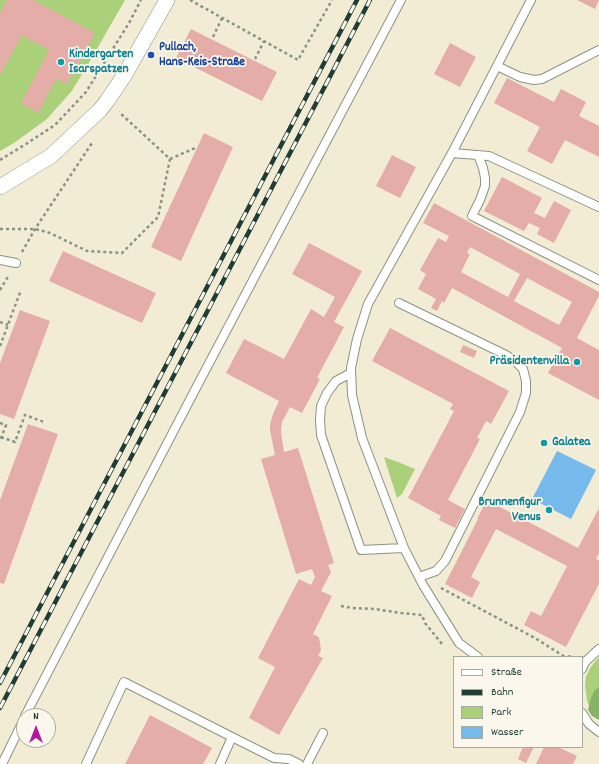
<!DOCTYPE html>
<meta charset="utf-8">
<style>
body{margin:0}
#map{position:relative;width:599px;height:764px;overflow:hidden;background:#f2ecd5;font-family:Dekko,sans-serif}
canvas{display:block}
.legend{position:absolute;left:453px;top:656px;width:130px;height:92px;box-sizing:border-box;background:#fbf7ec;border:1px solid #a3ada2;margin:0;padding:5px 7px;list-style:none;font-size:12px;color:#1f3d34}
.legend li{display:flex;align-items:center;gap:8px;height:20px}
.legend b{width:20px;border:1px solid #a3ada2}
.north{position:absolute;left:16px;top:708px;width:40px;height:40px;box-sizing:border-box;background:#fbf7ec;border:1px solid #a3ada2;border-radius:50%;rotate:0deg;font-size:11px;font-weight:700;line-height:16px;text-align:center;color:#1f3d34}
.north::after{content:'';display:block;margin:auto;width:14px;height:18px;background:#b5179e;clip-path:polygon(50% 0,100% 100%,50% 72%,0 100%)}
</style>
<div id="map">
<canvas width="599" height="764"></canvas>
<ul class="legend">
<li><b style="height:5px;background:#fff"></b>Straße</li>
<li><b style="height:5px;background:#1f3d34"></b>Bahn</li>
<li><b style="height:11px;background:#aad07a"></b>Park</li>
<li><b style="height:11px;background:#75baeb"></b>Wasser</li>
</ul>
<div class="north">N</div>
</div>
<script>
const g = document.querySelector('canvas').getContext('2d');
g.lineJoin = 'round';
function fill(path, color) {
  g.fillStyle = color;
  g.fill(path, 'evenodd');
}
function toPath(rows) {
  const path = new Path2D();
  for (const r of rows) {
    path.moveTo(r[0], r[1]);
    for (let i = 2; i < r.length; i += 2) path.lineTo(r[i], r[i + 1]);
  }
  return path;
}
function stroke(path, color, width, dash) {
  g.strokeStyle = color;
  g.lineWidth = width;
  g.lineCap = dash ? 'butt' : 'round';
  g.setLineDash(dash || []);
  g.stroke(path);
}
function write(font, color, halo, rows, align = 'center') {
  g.font = font + ' Dekko,sans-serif';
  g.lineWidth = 3.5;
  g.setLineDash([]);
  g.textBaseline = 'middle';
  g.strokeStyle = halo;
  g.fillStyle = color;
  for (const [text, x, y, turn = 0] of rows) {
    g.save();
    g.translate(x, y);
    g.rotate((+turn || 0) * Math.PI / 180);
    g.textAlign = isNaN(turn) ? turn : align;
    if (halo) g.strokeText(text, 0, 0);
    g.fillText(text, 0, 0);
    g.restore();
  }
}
fill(toPath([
 [0,0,125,0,86,68,71,92,47,119,14,143,0,151],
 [384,457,398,462,415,469,402,494,397,498],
 [599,657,599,718,593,713,587,701,585,685,586,677,589,670,593,664]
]), '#aad07a');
fill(toPath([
 [599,687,599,720,592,716,588,710,590,701,594,691]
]), '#87b26a');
fill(toPath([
 [557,451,596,470,571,519,532,499]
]), '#75baeb');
fill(toPath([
 [7,0,33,0,95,33,67,84,56,79,38,113,21,103,49,50,22,35,0,75,0,13],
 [577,0,599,0,595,9],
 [191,29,277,72,262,101,176,58],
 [450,43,476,57,460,87,434,74],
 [507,78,554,102,561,89,586,102,579,116,599,126,599,157,565,140,552,164,527,151,540,127,494,103],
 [204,133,233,147,181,261,151,247],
 [392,155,416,167,400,198,376,186],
 [502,177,542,198,534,213,545,218,554,201,571,210,554,243,537,234,540,228,529,223,524,231,484,211],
 [434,203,599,292,599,296,577,338,599,350,599,400,548,373,562,348,452,288,444,303,442,301,437,311,431,308,436,299,418,289,426,274,420,270,438,238,446,242,449,236,423,223],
 [470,247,520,274,508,297,461,272,470,254,467,253],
 [527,278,572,302,559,325,514,301],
 [309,243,362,271,334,322,344,327,317,378,320,379,302,413,290,407,282,422,281,430,282,439,284,452,298,448,334,563,328,565,331,572,321,591,332,596,313,634,319,637,321,650,318,656,323,658,279,735,249,718,275,667,258,658,299,579,311,585,315,577,312,569,296,574,261,459,275,455,270,430,270,425,273,414,279,401,226,373,244,339,284,359,311,309,324,317,335,297,292,274],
 [63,251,156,293,142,323,49,281],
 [20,310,50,321,14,419,0,414,0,363],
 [390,328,509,391,491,424,486,421,477,438,480,439,448,500,465,509,455,528,439,520,441,516,408,498,454,411,450,409,453,404,372,361],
 [463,345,477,351,474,358,460,352],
 [28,424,58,434,4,584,0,583,0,500],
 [487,500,578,548,599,508,599,553,596,559,599,560,599,584,566,647,524,625,531,611,541,616,567,566,496,529,471,577,480,582,472,598,445,584,478,519,477,519],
 [150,715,212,748,203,764,125,764],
 [523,747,534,747,526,763,518,759],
 [544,747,558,747,577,756,573,764,536,764]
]), '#e5ada7');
const lane = toPath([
 [497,66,520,77,534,80,542,79,599,50],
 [452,153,489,156,599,207],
 [478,155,483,168,485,178,485,186,480,200,472,216,599,280],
 [0,260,16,263],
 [399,303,506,355,515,361,523,369,526,381,526,393,520,412,445,561,436,571,419,577],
 [351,373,336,381,327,393,321,406,320,420,321,435,361,550,404,548],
 [478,657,459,643,423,585,404,548,362,438,352,395,351,368,357,339,368,304,452,153,531,0],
 [582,669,585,662,599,649],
 [582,713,589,724,599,732],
 [25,716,196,388,401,0],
 [232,737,274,758,289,759,299,764],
 [2,764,24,719],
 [86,764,124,682,232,737,220,764],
 [307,764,323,733]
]);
const street = toPath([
 [0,187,51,156,100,110,107,101,124,76,167,0]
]);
stroke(lane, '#889484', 10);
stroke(street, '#889484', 16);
stroke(toPath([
 [190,0,298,60,332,0],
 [213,37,222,18],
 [255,59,264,41],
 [170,159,195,148],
 [0,160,26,144,55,125,86,92,129,23,141,0],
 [0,229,35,229,50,233,87,251,122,253,158,217,170,159,119,112],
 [22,252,35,229,92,143],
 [0,290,9,275],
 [0,322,8,325],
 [0,346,21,290],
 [0,423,6,425,0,441],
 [1,437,15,442,25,415,44,422],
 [441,588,535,638,565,657],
 [341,606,352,608,375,609,401,613,422,615,425,623,442,644],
 [568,657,573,655]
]), '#889484', 2.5, [3, 3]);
stroke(lane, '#fff', 8);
stroke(street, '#fff', 15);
const rail = toPath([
 [0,683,357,0],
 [0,708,370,0]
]);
stroke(rail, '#1f3d34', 4.5);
stroke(rail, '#fbf7ec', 3, [9]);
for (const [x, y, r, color] of [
 [151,55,4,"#1a4fb4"],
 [61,62,4,"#0f9aa8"],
 [577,362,4,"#0f9aa8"],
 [544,443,4,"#0f9aa8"],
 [549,510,4,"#0f9aa8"]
]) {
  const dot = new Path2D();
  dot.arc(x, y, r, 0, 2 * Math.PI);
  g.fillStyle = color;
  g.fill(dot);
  stroke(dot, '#fbf7ec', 1.5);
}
write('bold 13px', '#164399', '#fbf7ec', [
 ["Pullach,",159,48],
 ["Hans-Keis-Straße",159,63]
], 'left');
write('bold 13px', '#0d838f', '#fbf7ec', [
 ["Kindergarten",69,55],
 ["Isarspatzen",69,70],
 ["Präsidentenvilla",569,362,"right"],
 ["Galatea",552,443],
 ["Brunnenfigur",541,503,"right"],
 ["Venus",541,518,"right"]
], 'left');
</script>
